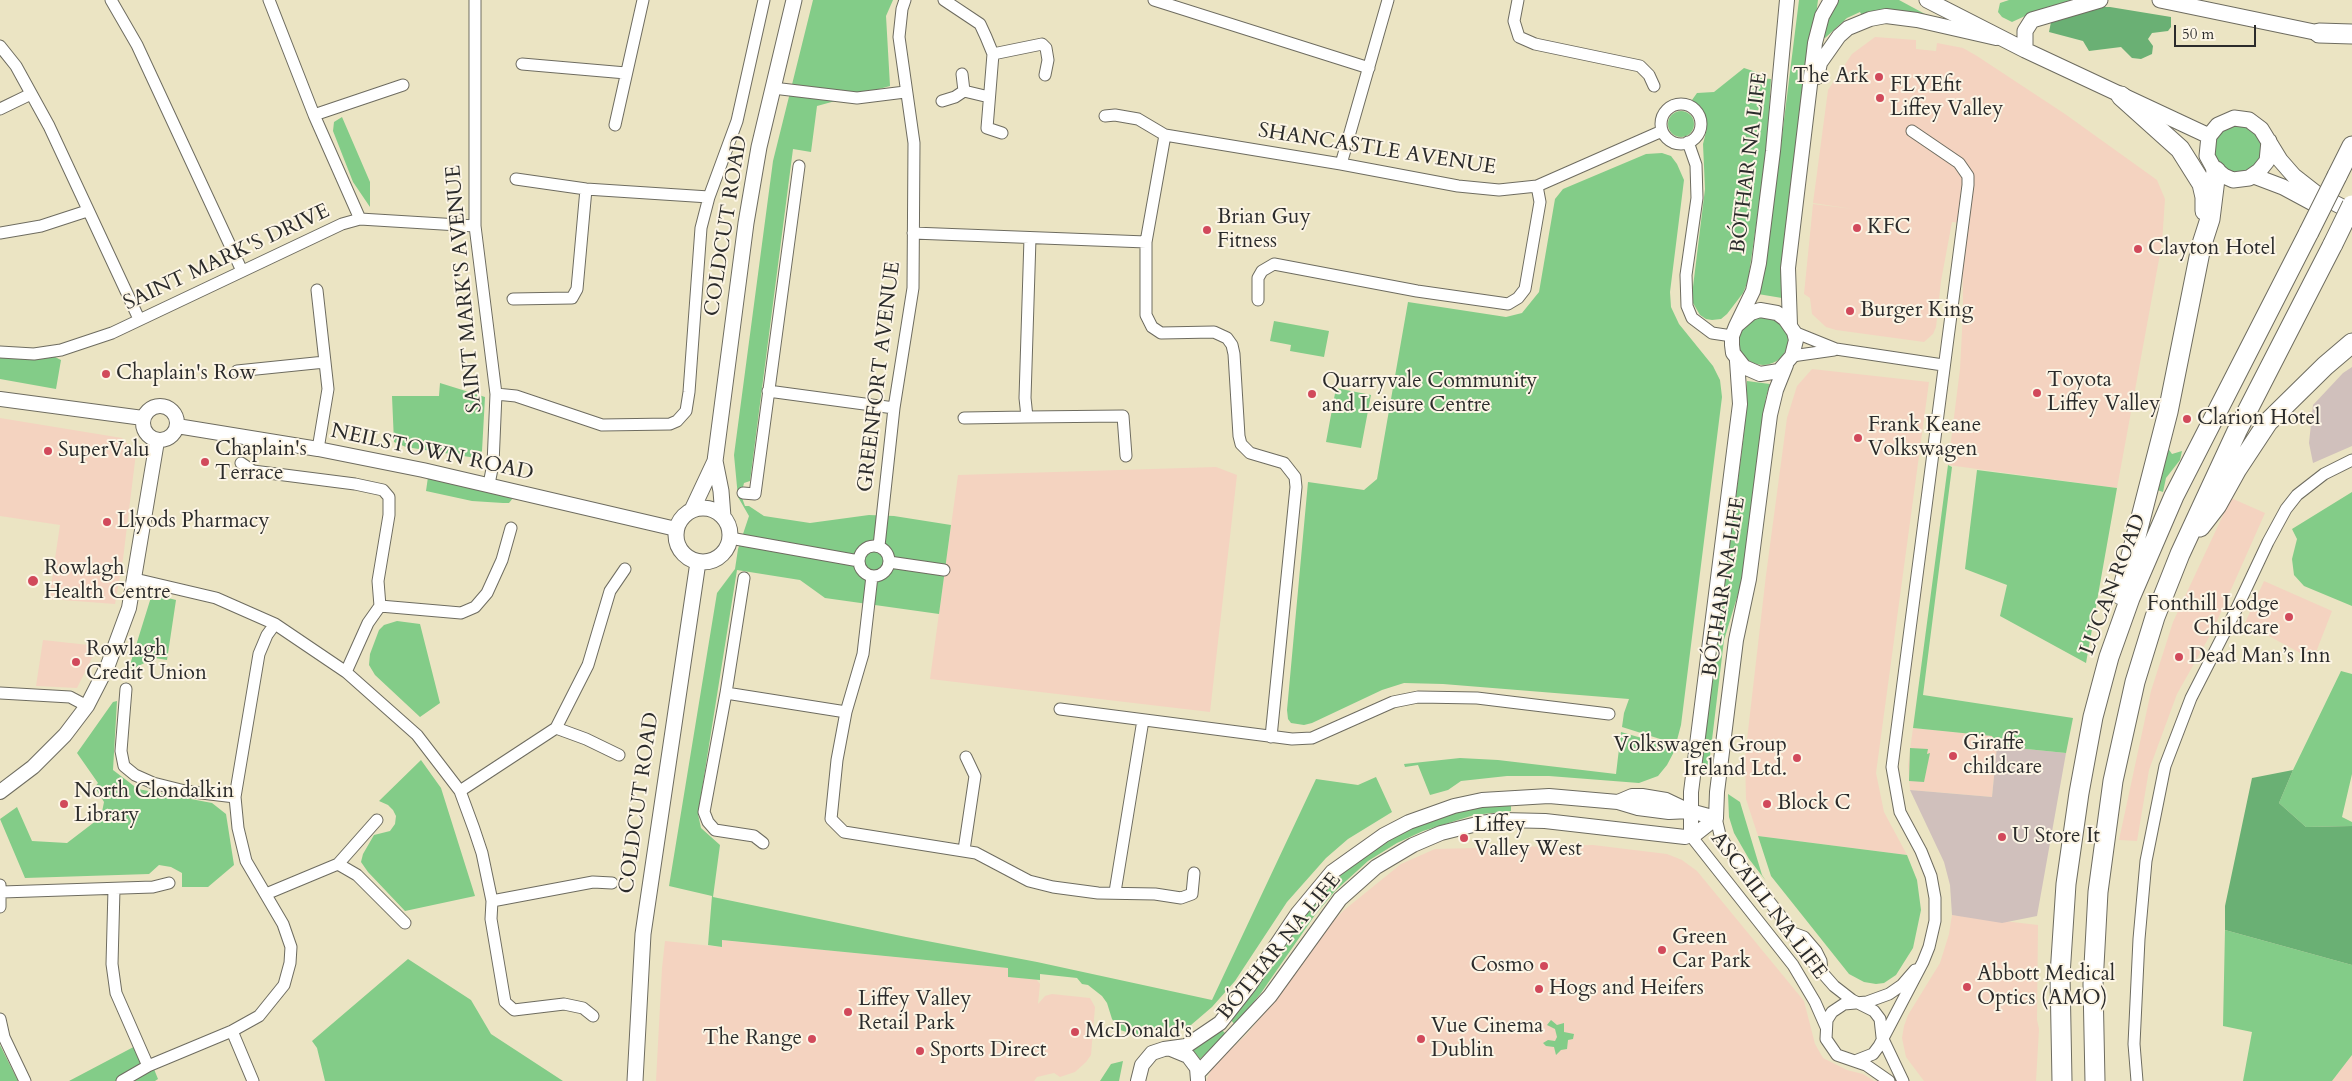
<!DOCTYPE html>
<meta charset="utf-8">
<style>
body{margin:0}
#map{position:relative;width:2352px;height:1081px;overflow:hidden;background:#ebe4c3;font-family:Cardo,serif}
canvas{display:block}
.scale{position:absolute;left:2174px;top:25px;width:82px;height:22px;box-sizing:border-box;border:2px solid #2b2b2b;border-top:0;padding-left:6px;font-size:15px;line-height:18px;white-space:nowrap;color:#2b2b2b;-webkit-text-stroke:4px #fcf5e5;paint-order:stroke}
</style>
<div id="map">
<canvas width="2352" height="1081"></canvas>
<div class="scale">50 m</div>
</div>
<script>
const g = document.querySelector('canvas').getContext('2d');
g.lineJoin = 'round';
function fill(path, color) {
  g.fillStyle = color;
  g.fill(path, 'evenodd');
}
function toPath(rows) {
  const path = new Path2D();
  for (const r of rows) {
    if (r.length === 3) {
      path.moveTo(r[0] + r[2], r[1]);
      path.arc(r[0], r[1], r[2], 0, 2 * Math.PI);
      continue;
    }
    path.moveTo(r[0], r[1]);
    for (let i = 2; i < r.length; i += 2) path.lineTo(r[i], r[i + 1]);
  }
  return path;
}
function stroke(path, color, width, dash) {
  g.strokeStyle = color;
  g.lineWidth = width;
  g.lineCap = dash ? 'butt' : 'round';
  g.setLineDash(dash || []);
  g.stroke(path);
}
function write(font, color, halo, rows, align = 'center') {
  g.font = font + ' Cardo,serif';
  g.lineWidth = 4;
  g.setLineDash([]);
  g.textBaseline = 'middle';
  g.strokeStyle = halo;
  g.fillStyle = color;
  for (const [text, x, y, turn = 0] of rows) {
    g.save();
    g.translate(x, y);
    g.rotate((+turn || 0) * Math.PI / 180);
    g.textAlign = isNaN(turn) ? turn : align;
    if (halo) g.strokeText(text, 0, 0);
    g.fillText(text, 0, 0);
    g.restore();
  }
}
fill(toPath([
 [1875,37,1916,40,1916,49,1936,51,1937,43,1963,48,1977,56,2065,114,2157,180,2165,199,2162,243,2117,488,1948,465,1960,369,1963,312,1962,223,1952,222,1941,281,1936,327,1933,334,1924,342,1836,330,1826,327,1812,314,1810,298,1804,294,1813,204,1853,209,1813,203,1828,90,1852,54],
 [1812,369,1929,382,1876,773,1884,812,1907,855,1758,836,1746,799,1745,757,1766,575,1787,418,1797,386],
 [0,418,122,438,136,453,123,559,115,604,49,599,60,525,0,516],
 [1216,467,1237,475,1210,712,930,679,958,475],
 [2231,498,2265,513,2213,630,2177,694,2149,770,2137,841,2119,840,2151,691,2173,622],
 [2264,581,2332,611,2313,660,2245,623],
 [43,640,98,646,77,688,36,686],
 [1913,728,1992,736,1997,746,1992,797,1910,790,1908,765],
 [1593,845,1667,854,1682,860,1697,871,1804,1001,1815,1044,1823,1058,1847,1070,1863,1074,1874,1081,1206,1081,1213,1066,1246,1035,1286,987,1316,940,1343,911,1401,864,1435,849],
 [1952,915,2038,925,2037,1020,2039,1029,2036,1081,1924,1081,1906,1057,1902,1038,1904,1026,1908,1015,1940,963,1949,934],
 [722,940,1008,968,1008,977,1036,979,1040,984,1038,1004,1045,996,1052,994,1090,998,1095,1007,1091,1055,1086,1062,1075,1072,1060,1077,1054,1073,1037,1077,1034,1081,656,1081,662,968,665,941,721,947],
 [2352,1055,2352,1081,2332,1081]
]), '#f4d3c0');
fill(toPath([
 [2352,367,2352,446,2313,463,2309,443,2313,405,2343,373],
 [1997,746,2066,753,2037,916,2002,923,1952,915,1950,885,1944,862,1910,790,1992,797]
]), '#d0c0bc');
fill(toPath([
 [813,0,893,0,886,16,890,86,817,106,811,152,793,149,750,481,744,483,741,495,745,506,749,506,764,516,810,523,869,515,894,516,951,525,939,614,825,598,800,580,737,570,698,814,701,828,720,845,713,897,906,937,1037,962,1212,1000,1316,779,1358,785,1376,777,1392,812,1348,839,1326,858,1287,902,1235,981,1212,1007,1191,1025,1180,1029,1159,1032,1146,1029,1143,1037,1120,1030,1112,1019,1107,1003,1102,996,1088,985,1082,984,1077,978,1040,974,1040,980,1008,977,1008,968,722,940,722,947,708,945,712,896,669,886,717,593,735,569,738,549,749,516,738,497,734,455,773,161],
 [1799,0,1818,0,1782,272,1782,298,1758,294,1766,264],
 [1836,0,1899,0,1925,14,1924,16,1862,16,1860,12,1847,18,1825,38,1820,37],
 [2009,0,2082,0,2027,18,2025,16,2012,22,2002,17,1998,12,2000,3],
 [1744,68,1756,72,1760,78,1771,79,1767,149,1748,281,1743,293,1727,314,1721,319,1712,320,1706,319,1700,315,1693,303,1692,295,1705,189,1703,144,1707,128,1705,115,1701,107,1692,100,1697,93,1714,92],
 [1681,124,13],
 [342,117,370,182,370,207,353,182,333,131,334,122],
 [2238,149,24],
 [1662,153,1671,156,1677,164,1684,180,1670,292,1671,307,1679,324,1713,366,1720,380,1722,397,1681,725,1676,744,1622,727,1624,713,1629,699,1443,684,1404,683,1382,690,1312,723,1304,725,1291,723,1288,719,1287,710,1308,482,1364,490,1377,479,1408,302,1506,317,1522,313,1539,292,1555,199,1563,189,1646,154],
 [1763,340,25],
 [1274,321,1329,331,1324,357,1290,351,1291,345,1270,341],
 [55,357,61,360,56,389,0,379,0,358],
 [1747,381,1770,384,1766,397,1742,581,1724,640,1708,773,1700,772,1744,434],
 [440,383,485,397,482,451,476,458,406,447,394,442,392,396,439,396],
 [1336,388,1371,395,1361,448,1326,442],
 [2167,447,2172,454,2182,451,2180,460,2166,478,2163,492,2157,490],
 [1948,465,1952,467,1923,695,2073,718,2066,753,1997,746,1992,736,1913,728],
 [1977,470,2117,488,2086,663,2000,616,2007,585,1965,569],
 [428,477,513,496,513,498,509,503,503,503,472,501,426,491],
 [2352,492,2352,606,2304,586,2294,575,2292,559,2297,539,2292,529],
 [152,594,176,600,167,660,155,658,132,669,129,668],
 [397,621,420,624,440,703,420,717,375,675,369,665,370,654,379,630,384,625],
 [2341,671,2352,674,2352,774,2342,817,2352,822,2352,826,2306,827,2279,803,2293,770],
 [117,701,113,770,138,789,212,803,226,814,234,865,208,887,182,887,182,873,171,867,159,865,149,874,25,878,0,819,17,807,32,841,67,843,101,817,104,802,95,787,98,783,77,753,113,702],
 [1621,732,1676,748,1667,765,1658,776,1639,783,1549,776,1507,776,1461,781,1448,790,1430,795,1418,765,1405,767,1404,764,1460,758,1498,760,1616,774],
 [1910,748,1928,749,1927,754,1930,753,1924,782,1909,781],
 [421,760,441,788,475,896,405,911,368,872,361,862,363,854,374,835,390,831,395,824,396,816,393,810,388,805,379,801],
 [1728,794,1740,802,1762,875,1766,881,1749,859,1734,833,1729,817],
 [1511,804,1511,811,1474,815,1423,831,1397,843,1368,861,1335,891,1315,915,1261,993,1235,1025,1231,1020,1267,973,1313,905,1347,869,1396,835,1439,817,1480,806],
 [1758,836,1907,855,1917,880,1921,910,1913,948,1896,975,1884,983,1876,984,1864,982,1849,974,1771,876],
 [2225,930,2352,965,2352,1055,2332,1081,2243,1081,2252,1032,2223,1026],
 [408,959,471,1000,491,1034,563,1081,325,1081,317,1048,312,1041],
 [1551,1020,1557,1025,1564,1023,1564,1032,1574,1034,1573,1039,1568,1040,1567,1049,1561,1050,1556,1055,1554,1047,1546,1046,1543,1043,1548,1040,1555,1041,1557,1037,1555,1029,1547,1025],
 [1221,1029,1226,1034,1200,1059,1193,1050],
 [143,1042,158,1079,155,1081,69,1081],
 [0,1045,18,1081,0,1081],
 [1123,1061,1119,1081,1100,1081,1111,1064]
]), '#83cc88');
fill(toPath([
 [2101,7,2110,7,2171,17,2171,27,2168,31,2152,33,2148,39,2153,46,2152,54,2141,59,2132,58,2121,47,2089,51,2083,41,2049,32,2051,22],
 [2293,770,2279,803,2306,827,2352,826,2352,965,2225,930,2225,906,2252,778]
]), '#6ab074');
const minor = toPath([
 [111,0,137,45,242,271],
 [269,0,314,115,360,219],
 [475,0,475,226,496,394,493,464,489,484],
 [944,0,980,24,986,37,993,54,987,128,1002,133],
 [1154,0,1369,68],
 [1518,0,1514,21,1519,37,1535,44,1640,66,1649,75,1654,86],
 [0,46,16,66,49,126,139,319],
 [993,54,1042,44,1046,48,1048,60,1045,75],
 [522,64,626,73],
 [773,88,857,98,905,92],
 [964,91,989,97],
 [942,101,955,97,964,91,962,74],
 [1681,124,20],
 [0,109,31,94],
 [314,115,403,85],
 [1105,116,1115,115,1138,119,1165,135,1341,164,1458,186,1499,190,1537,186,1662,131],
 [615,125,643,0],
 [1165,135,1146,242,1146,315,1152,327,1161,333,1214,332,1227,338,1232,345,1234,354,1239,436,1241,444,1250,453,1284,463,1295,477,1296,487,1271,737],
 [1688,142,1696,165,1697,198,1686,275,1687,306,1692,318,1712,333,1732,336],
 [1341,164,1388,0],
 [516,179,586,189,709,197],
 [0,233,41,226,87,211],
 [913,233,1146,242],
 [1030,238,1025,398,1027,417,1123,416,1126,456],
 [317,290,328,389,318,449],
 [513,299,572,298,577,289,586,189],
 [1258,300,1258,278,1262,271,1274,264,1417,291,1508,304,1518,298,1525,289,1540,202,1537,186],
 [1794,332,1836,349,1943,365],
 [0,352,34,354,61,350,112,333,342,224,360,219,475,226],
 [1792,356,1834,350],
 [237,371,325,362],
 [768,391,894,408],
 [496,394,516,396,602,425,670,424,677,421,686,411,689,392,701,228,709,197,737,121,764,0],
 [964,418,1027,417],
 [241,463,253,471,355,484,383,490,389,497,389,515,378,581,380,606,368,623,346,672],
 [743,493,755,494,799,166],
 [730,538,859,561],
 [874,561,15],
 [879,546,894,408,913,288,914,143,899,37,902,9,905,0],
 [889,562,944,570],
 [872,576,863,654,846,712,837,760,831,819,844,832,976,853,1029,881,1053,887,1098,893,1155,894,1181,898,1192,894,1194,873],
 [744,578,726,693,846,712],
 [135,579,216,598,275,624,346,672,417,735,460,791,474,829,482,853,492,901,491,919,505,1002,514,1010,564,1004,583,1008,593,1016],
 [380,606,461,613,475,607,487,593,502,560,511,528],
 [126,689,121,751,124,766,135,775,153,783,185,791,235,797],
 [0,693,70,697,87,706],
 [726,693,704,812,708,822,715,830,754,836,763,843],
 [1060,709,1292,739,1312,738,1393,702,1418,697,1477,698,1609,714],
 [556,728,586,739,619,755],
 [460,791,556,728,588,665,610,591,625,569],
 [1716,818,1720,835,1728,849,1779,914,1812,961,1834,986,1852,1000,1874,1011,1880,1019,1882,1037,1903,1081],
 [1691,836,1793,965,1815,1002,1826,1027],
 [964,850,975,776,966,757],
 [338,864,357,875,405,923],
 [0,885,0,907],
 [114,889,112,964,116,993,148,1066],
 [2,892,153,887,169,883],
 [1115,892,1143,720],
 [266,894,338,864,377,820],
 [492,901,593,882,612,883],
 [1793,933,1804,937,1816,951,1821,961,1822,971],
 [0,1019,4,1037,25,1081],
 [232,1031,253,1081],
 [1855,1061,1873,1054,1879,1046,1923,962,1929,947,1935,921,1935,898,1931,876,1921,851,1900,812,1892,767,1968,185,1968,176,1959,163,1912,131],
 [122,1081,148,1066,232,1031,259,1016,284,985,290,963,291,947,283,924,246,861,238,828,235,797,259,654,267,635,275,624],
 [1889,1081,1866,1065,1837,1055,1826,1039,1827,1020,1832,1012,1844,1004,1867,1002,1889,994,1902,985,1915,970],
 [2137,1081,2134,1044,2139,939,2146,861,2165,766,2191,698,2236,610,2268,542,2286,509,2297,495,2324,474,2352,460]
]);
const tertiary = toPath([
 [1817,77,1820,63,1839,36,1848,28,1870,19,1886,16,1917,20,1996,38],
 [1790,325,1788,268,1815,43,1822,16,1831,0],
 [1736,326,1751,313,1760,310,1777,313,1785,319,1794,332,1796,340,1792,356,1779,371,1760,374,1744,367,1733,353,1732,345,1732,336,1736,326,1753,291,1759,263,1773,151,1787,0],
 [0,399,143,418],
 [160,423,17],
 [177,426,318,449,423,470,676,529],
 [0,792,33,767,65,735,87,706,108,665,129,608,157,441],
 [1618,802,1632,796,1642,796,1666,800,1687,810],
 [1691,836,1691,792,1740,404,1737,361],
 [1171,1049,1188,1056,1197,1068,1198,1080],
 [1198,1073,1270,996,1340,899,1376,867,1413,845,1441,833,1481,823,1502,820,1545,821,1685,837,1697,833,1716,818,1717,792,1736,640,1749,579,1770,415,1776,390,1786,365],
 [1138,1081,1142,1065,1152,1053,1164,1049,1186,1046,1220,1023,1249,986,1298,913,1332,872,1384,835,1409,822,1454,806,1482,800,1549,796,1618,802,1638,808,1669,812,1690,811,1716,818]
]);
const secondary = toPath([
 [1927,0,2025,50,2209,136],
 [2160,0,2319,33],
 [2025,50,2025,31,2032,20,2100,0],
 [2269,141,2267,161,2259,171,2249,178,2233,180,2224,176,2213,167,2207,156,2209,136,2218,125,2234,118,2249,120,2261,129,2280,160,2294,176,2317,194,2352,212],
 [2254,176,2283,187,2322,208],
 [715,461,721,491,723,517],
 [703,535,27],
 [692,510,715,461,746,223,759,147,794,0],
 [635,1081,643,934,698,562]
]);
const trunk = toPath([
 [2319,33,2352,34],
 [2121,96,2180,149,2202,184,2205,197,2205,211],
 [2337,176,2352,146],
 [2200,527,2217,505,2237,469,2268,422,2325,366,2352,343],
 [2121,595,2168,412,2201,247,2210,219,2216,171],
 [2062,1081,2060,975,2066,884,2079,793,2093,717,2109,657,2130,598,2174,496,2309,232],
 [2095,1081,2093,984,2098,892,2113,781,2135,682,2155,617,2180,554,2237,431,2333,244]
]);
stroke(minor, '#6e6c60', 13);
stroke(tertiary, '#6e6c60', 16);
stroke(secondary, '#6e6c60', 17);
stroke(trunk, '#6e6c60', 21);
stroke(minor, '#fff', 11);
stroke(tertiary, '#fff', 14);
stroke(secondary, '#fff', 15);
stroke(trunk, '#fff', 19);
const trunkBridge = toPath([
 [2309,232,2337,176],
 [2333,244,2352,205]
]);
stroke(trunkBridge, '#6e6c60', 21, []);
stroke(trunkBridge, '#fff', 19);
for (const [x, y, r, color] of [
 [1879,77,5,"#d1495b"],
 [1880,98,5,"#d1495b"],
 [1857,228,5,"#d1495b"],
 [1207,230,5,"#d1495b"],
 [2138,249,5,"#d1495b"],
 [1850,311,5,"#d1495b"],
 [106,374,5,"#d1495b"],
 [2037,393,5,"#d1495b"],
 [1312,394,5,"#d1495b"],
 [2187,419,5,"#d1495b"],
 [1858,438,5,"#d1495b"],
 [48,451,5,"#d1495b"],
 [205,462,5,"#d1495b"],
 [107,522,5,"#d1495b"],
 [33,581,6,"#d1495b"],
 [2289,617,5,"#d1495b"],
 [2179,657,5,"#d1495b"],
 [76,662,5,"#d1495b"],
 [1953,756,5,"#d1495b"],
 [1797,758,5,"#d1495b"],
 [64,804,5,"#d1495b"],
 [1767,804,5,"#d1495b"],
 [2002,837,5,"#d1495b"],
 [1464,838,5,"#d1495b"],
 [1662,950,5,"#d1495b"],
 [1544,966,5,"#d1495b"],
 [1967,987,5,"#d1495b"],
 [1539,989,5,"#d1495b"],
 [848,1012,5,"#d1495b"],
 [1075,1032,5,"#d1495b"],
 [812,1039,5,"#d1495b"],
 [1421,1039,5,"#d1495b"],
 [920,1051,5,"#d1495b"]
]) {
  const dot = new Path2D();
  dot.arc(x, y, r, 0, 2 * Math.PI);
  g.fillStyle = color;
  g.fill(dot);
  stroke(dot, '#fcf5e5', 2);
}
write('21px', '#2b2b2b', '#fcf5e5', [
 ["The Ark",1869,77,"right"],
 ["FLYEfit",1890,86],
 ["Liffey Valley",1890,110],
 ["Brian Guy",1217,218],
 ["Fitness",1217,242],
 ["KFC",1867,228],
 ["Clayton Hotel",2148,249],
 ["Burger King",1860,311],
 ["Chaplain's Row",116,374],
 ["Toyota",2047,381],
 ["Liffey Valley",2047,405],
 ["Quarryvale Community",1322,382],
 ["and Leisure Centre",1322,406],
 ["Clarion Hotel",2197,419],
 ["Frank Keane",1868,426],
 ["Volkswagen",1868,450],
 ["Chaplain's",215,450],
 ["Terrace",215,474],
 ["SuperValu",58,451],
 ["Llyods Pharmacy",117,522],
 ["Rowlagh",44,569],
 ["Health Centre",44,593],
 ["Fonthill Lodge",2279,605,"right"],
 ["Childcare",2279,629,"right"],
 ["Rowlagh",86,650],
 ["Credit Union",86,674],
 ["Dead Man’s Inn",2189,657],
 ["Giraffe",1963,744],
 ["childcare",1963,768],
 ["Volkswagen Group",1787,746,"right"],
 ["Ireland Ltd.",1787,770,"right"],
 ["North Clondalkin",74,792],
 ["Library",74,816],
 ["Block C",1777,804],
 ["Liffey",1474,826],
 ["Valley West",1474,850],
 ["U Store It",2012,837],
 ["Green",1672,938],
 ["Car Park",1672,962],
 ["Cosmo",1534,966,"right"],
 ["Abbott Medical",1977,975],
 ["Optics (AMO)",1977,999],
 ["Hogs and Heifers",1549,989],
 ["Liffey Valley",858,1000],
 ["Retail Park",858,1024],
 ["Vue Cinema",1431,1027],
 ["Dublin",1431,1051],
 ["McDonald's",1085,1032],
 ["The Range",802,1039,"right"],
 ["Sports Direct",930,1051]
], 'left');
write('21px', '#2b2b2b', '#fcf5e5', [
 ["SHANCASTLE AVENUE",1377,150,9],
 ["BÓTHAR NA LIFE",1750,163,-83],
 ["COLDCUT ROAD",727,226,-81],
 ["SAINT MARK'S DRIVE",227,258,-25],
 ["SAINT MARK'S AVENUE",465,289,-95],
 ["GREENFORT AVENUE",880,377,-83],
 ["NEILSTOWN ROAD",432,453,12],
 ["LUCAN ROAD",2114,585,-69],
 ["BÓTHAR NA LIFE",1725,587,-81],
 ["COLDCUT ROAD",640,803,-82],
 ["ASCAILL NA LIFE",1768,906,53],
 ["BÓTHAR NA LIFE",1280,947,-51]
]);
</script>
